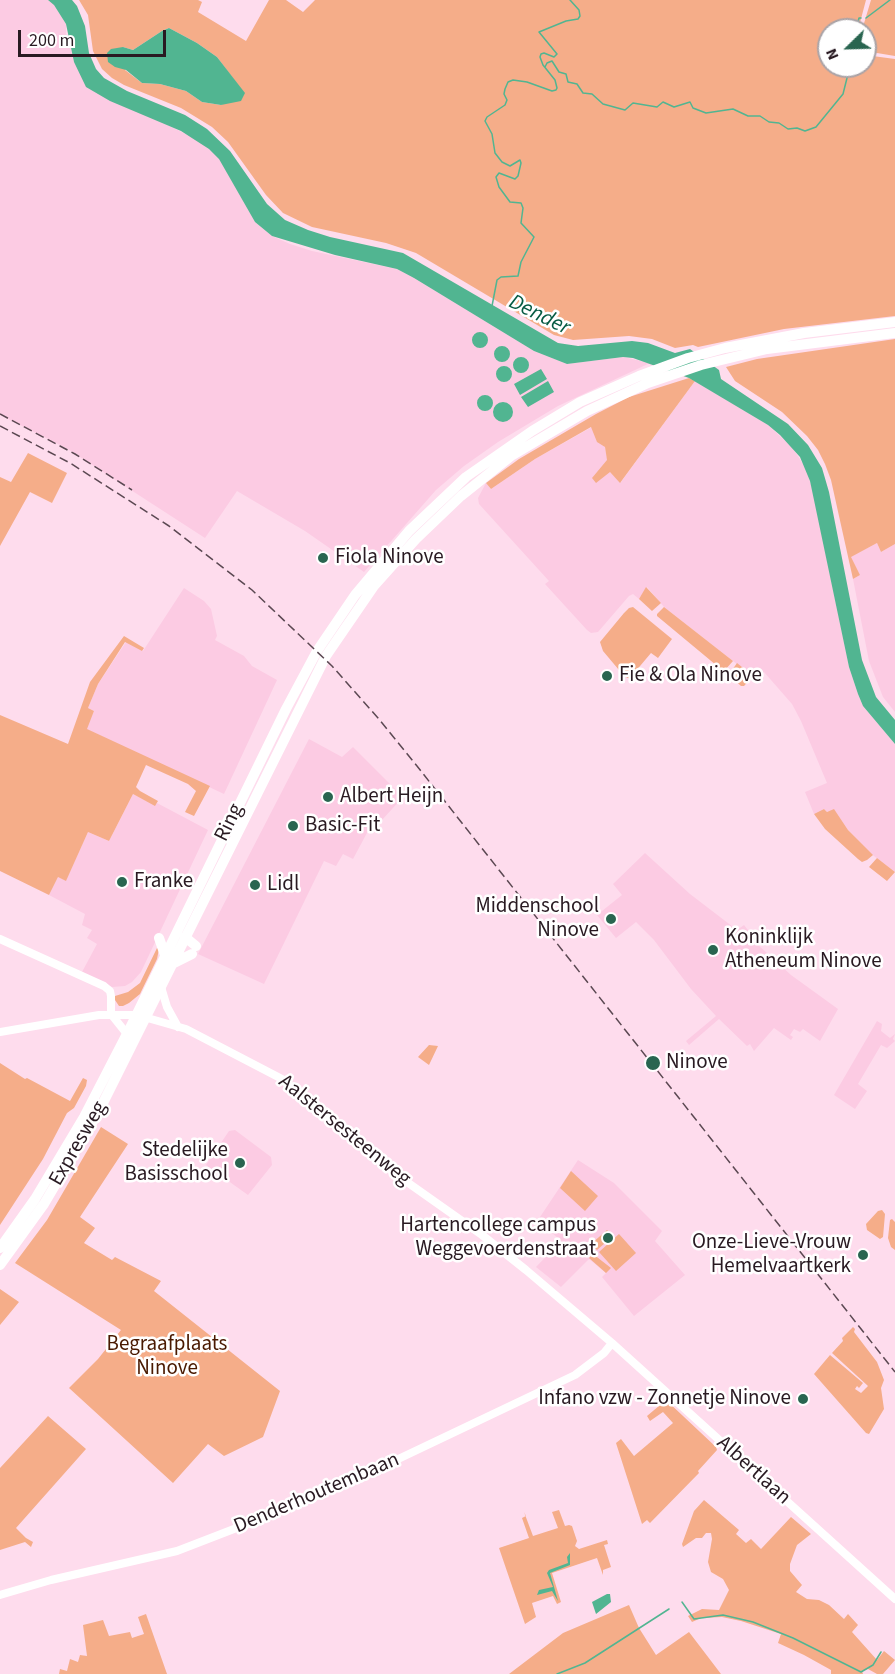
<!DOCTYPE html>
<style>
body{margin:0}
#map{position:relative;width:895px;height:1674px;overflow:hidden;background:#fedced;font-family:"Source Sans 3",sans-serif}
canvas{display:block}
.north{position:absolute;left:817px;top:18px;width:60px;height:60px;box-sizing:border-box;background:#fff;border:2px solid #a9a3a7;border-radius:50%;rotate:247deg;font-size:16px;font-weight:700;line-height:24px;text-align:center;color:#291a22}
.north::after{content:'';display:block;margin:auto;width:21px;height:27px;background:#296550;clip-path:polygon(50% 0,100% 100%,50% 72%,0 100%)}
.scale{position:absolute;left:18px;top:30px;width:148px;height:27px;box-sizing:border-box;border:3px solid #291a22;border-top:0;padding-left:8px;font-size:18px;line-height:21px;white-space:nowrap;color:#291a22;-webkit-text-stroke:4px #fff;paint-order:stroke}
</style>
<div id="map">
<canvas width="895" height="1674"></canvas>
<div class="north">N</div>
<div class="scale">200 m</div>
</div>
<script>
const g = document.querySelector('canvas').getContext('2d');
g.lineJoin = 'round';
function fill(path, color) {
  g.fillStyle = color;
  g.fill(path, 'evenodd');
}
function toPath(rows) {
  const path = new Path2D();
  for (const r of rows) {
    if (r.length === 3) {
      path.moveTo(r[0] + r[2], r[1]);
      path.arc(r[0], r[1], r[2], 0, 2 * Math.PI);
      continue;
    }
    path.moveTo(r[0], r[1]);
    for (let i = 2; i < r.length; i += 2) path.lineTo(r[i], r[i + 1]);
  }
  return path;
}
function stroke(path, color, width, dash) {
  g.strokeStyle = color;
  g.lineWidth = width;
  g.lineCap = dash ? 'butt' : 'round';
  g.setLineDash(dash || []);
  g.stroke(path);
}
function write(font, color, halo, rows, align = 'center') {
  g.font = font + ' "Source Sans 3",sans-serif';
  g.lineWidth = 5;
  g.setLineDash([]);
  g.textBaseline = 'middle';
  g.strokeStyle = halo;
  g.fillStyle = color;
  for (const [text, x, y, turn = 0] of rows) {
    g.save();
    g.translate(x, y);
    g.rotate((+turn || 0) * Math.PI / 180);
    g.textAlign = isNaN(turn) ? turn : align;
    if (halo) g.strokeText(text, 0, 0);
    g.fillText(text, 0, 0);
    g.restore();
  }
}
fill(toPath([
 [0,0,48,0,53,3,66,24,66,34,69,40,74,62,149,116,194,138,209,149,219,158,255,222,272,236,290,244,312,251,397,269,414,278,534,351,567,364,623,357,650,363,558,406,498,442,464,466,436,490,364,572,305,531,237,491,205,538,66,448,0,415],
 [695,381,768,425,792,447,807,470,813,492,849,667,858,694,863,706,895,744,895,872,870,853,848,830,834,810,827,812,824,809,814,814,805,792,827,783,801,721,792,704,764,672,756,679,664,607,647,587,639,599,633,594,629,596,598,632,591,633,587,630,545,584,549,581,479,504,478,498,486,483,491,489,535,459,592,427,605,447,610,472,621,482],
 [877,543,881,552,895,544,895,712,883,697,869,661,853,579,860,575,850,557],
 [184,588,204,601,211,609,217,636,215,640,244,656,252,666,277,680,224,794,86,729,94,711,88,708,98,684,126,642,143,651],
 [309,739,342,757,353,747,403,797,371,832,368,831,353,859,343,854,336,866,324,861,264,984,198,954],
 [133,794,155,805,157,803,208,830,141,972,132,982,125,986,112,987,82,972,97,944,87,938,92,930,82,925,85,914,49,895,58,877,66,880,88,832,109,841],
 [645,853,690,894,737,930,744,925,751,934,749,937,767,953,791,975,838,1009,820,1041,803,1029,800,1032,794,1029,790,1035,793,1037,791,1040,774,1028,754,1051,750,1044,747,1046,719,1019,689,1045,686,1041,716,1016,691,989,654,940,636,922,616,938,597,915,622,895,613,884],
 [877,1021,882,1024,881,1031,890,1038,895,1034,893,1039,895,1041,887,1048,881,1045,858,1084,867,1091,855,1109,834,1095],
 [235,1130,271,1157,272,1165,248,1195,206,1165,229,1131],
 [578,1160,614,1183,662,1231,655,1241,685,1275,634,1316,602,1277,606,1273,589,1259,561,1287,536,1267,561,1241,538,1220]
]), '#fccbe3');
fill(toPath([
 [79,0,198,0,202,2,198,12,246,41,269,0,286,0,303,12,315,0,866,0,858,30,829,30,829,66,865,66,865,55,895,59,895,316,784,329,698,347,693,345,675,348,652,339,629,336,573,340,554,335,416,253,386,243,312,227,283,213,266,195,228,142,212,127,181,108,124,85,112,78,102,69,93,51,88,15],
 [169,28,197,43,217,57,244,93,221,105,202,102,186,91,160,84,142,83,125,70,123,47,133,50,162,31],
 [871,0,895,0,895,56,865,51,865,30,862,30],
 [895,339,895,544,881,552,877,543,851,557,860,575,853,579,831,480,825,464,818,450,807,436,782,412,735,381,726,367,757,359],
 [689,378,695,381,620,483,610,472,596,483,592,478,607,460,605,447,597,442,591,427,535,459,491,489,486,483,519,459,596,414,629,397],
 [28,453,67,473,52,503,30,492,0,546,0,477,11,482],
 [646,587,661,603,652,611,639,599],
 [633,607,672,639,658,658,651,653,635,672,632,680,624,676,603,651,600,642,624,613,629,608],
 [664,607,733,661,725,670,722,670,657,616,657,614],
 [124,636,144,648,142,651,125,642,98,684,88,708,94,711,87,729,210,786,194,816,185,812,196,791,188,784,146,765,136,787,140,791,158,801,155,806,133,794,109,841,88,832,66,881,58,877,49,895,0,871,0,715,68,744,90,682],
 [737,663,753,676,744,686,741,686,730,676,730,673],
 [824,809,827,812,834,809,848,830,873,855,867,860,862,862,858,859,825,829,814,814],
 [877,858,895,872,887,881,869,867],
 [157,948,159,949,157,959,140,994,129,1003,123,1006,119,1006,115,1000,115,996,128,992,140,983],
 [429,1045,438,1046,429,1065,418,1057],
 [0,1063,25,1079,27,1078,70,1101,83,1078,87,1080,86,1086,74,1108,67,1113,43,1159,0,1225],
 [101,1127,128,1144,80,1217,95,1228,84,1243,112,1260,115,1257,161,1281,154,1291,280,1391,263,1437,224,1456,208,1444,173,1483,69,1388,98,1359,121,1330,15,1263,47,1220],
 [571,1171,598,1196,585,1211,560,1188],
 [882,1210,885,1214,883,1237,880,1239,867,1230,866,1224,878,1211],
 [892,1219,895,1222,895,1250,891,1247,888,1238,890,1220],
 [607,1230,613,1236,597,1250,591,1244],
 [619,1234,636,1253,616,1271,599,1252],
 [593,1254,611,1268,606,1273,589,1258],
 [0,1289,19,1302,0,1325],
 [853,1327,855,1329,854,1332,877,1362,884,1380,881,1388,884,1409,869,1434,866,1433,814,1374,830,1355,863,1383,859,1388,857,1386,855,1389,861,1393,868,1386,832,1353,843,1341,842,1338],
 [666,1400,716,1447,717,1450,698,1471,699,1473,650,1523,647,1520,642,1524,616,1443,621,1439,634,1456,673,1423,663,1412,650,1421,647,1416],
 [48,1416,86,1449,16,1528,26,1538,33,1542,31,1547,25,1542,0,1550,0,1468],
 [704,1500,739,1530,736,1534,746,1543,751,1539,761,1549,791,1517,811,1534,797,1545,790,1564,790,1571,802,1585,796,1592,807,1599,819,1600,829,1605,844,1619,848,1614,858,1625,852,1632,877,1660,884,1651,895,1660,883,1674,877,1674,868,1669,862,1671,863,1674,831,1674,831,1670,804,1655,778,1643,781,1634,741,1621,722,1617,701,1618,692,1622,688,1616,702,1609,719,1610,729,1590,723,1579,711,1572,708,1562,712,1539,711,1533,706,1533,702,1538,696,1538,683,1547,682,1544,694,1511],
 [559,1510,565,1526,569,1525,572,1526,577,1541,575,1546,579,1549,607,1540,608,1544,604,1545,611,1567,603,1570,603,1575,597,1558,552,1573,561,1602,557,1604,553,1596,532,1603,536,1617,525,1624,499,1548,529,1538,522,1518,526,1516,524,1512,533,1536,558,1528,552,1512],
 [629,1605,639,1628,656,1655,689,1632,721,1674,509,1674,563,1633],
 [146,1614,167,1674,59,1674,60,1669,67,1671,70,1659,78,1662,80,1655,87,1656,83,1625,103,1620,109,1636,130,1632,132,1638,144,1634,138,1617]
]), '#f5ad89');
fill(toPath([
 [48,0,72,0,77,6,85,26,89,53,96,69,104,78,127,91,185,115,207,129,230,151,267,204,285,220,308,230,330,237,403,253,558,343,578,346,632,341,648,343,675,353,690,349,719,370,721,379,788,424,808,445,822,468,829,492,862,660,876,697,895,720,895,744,863,706,858,694,849,667,810,481,800,457,780,435,768,425,689,378,633,358,623,357,567,364,534,351,414,278,397,269,335,255,272,236,255,222,219,159,209,149,181,131,110,101,86,87,74,62,66,24,54,5],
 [169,28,197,43,217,57,245,93,241,101,221,105,202,102,186,91,160,84,142,83,126,70,115,67,108,62,107,53,111,49,123,47,133,50,162,31],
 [480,340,8],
 [502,354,8],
 [521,365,8],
 [504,374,8],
 [541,369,547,379,520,395,514,384],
 [548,381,554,392,528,407,521,397],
 [485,403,8],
 [503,412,10],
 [570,1553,570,1565,550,1573,558,1601,552,1591,537,1595,539,1590,553,1587,547,1573,549,1570,568,1563,567,1557],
 [607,1594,610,1594,611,1602,596,1614,592,1602]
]), '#51b591');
stroke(toPath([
 [866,18,890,0],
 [856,30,859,18,861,18],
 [545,67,547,63,552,61,559,72,566,74,568,82,577,84,583,93,592,94,603,104,625,110,633,103,657,107,663,102,674,107,690,102,693,108,706,113,733,109,748,116,760,116,769,122,779,123,788,129,797,128,805,131,816,127,843,94,850,66],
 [492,306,497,280,501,277,518,276,521,262,534,237,521,223,523,208,521,203,510,202,499,187,496,177,499,173,515,179,518,176,521,163,520,160,510,166,502,162,495,153,492,134,485,121,487,117,505,105,507,100,504,94,505,89,508,82,513,80,527,82,552,91,556,90,557,88,555,80,543,65,540,57,541,54,544,53,554,57,557,54,539,32,566,21,578,19,580,16,579,10,570,0],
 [682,1602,694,1619,723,1615,753,1622,793,1638,861,1672,873,1665,881,1652],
 [557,1674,585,1663,669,1609]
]), '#51b591', 1.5);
stroke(toPath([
 [0,939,104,986,110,991,111,996,111,1014],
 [161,987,167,1007,178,1027],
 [111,1014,127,1034],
 [0,1032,99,1015,137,1015,186,1029,282,1079,397,1175,482,1235,526,1270,612,1343,895,1599],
 [0,1595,51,1580,177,1551,296,1505,373,1471,575,1375,604,1353,612,1343]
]), '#fff', 8);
stroke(toPath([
 [185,937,196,946],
 [159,938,165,955],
 [172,964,192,954],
 [0,1248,35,1199,84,1117,131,1026,286,709,317,651,355,595,409,531,466,477,532,431,580,402,639,376,688,358,725,348,804,333,895,322],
 [0,1265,44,1204,99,1111,326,656,374,586,416,539,461,496,511,456,587,411,648,383,701,365,767,349,895,333]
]), '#fff', 10);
stroke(toPath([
 [0,414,75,454,132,490],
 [0,426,70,463,169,526,252,590,332,666,378,718,417,766,895,1372]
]), '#5b4852', 1.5, [9, 4.5]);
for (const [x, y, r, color] of [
 [323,558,6,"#296550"],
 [607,676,6,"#296550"],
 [328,797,6,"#296550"],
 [293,826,6,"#296550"],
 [122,882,6,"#296550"],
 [255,885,6,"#296550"],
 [611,919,6,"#296550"],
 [713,950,6,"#296550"],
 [653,1063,8,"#296550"],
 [240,1163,6,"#296550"],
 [608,1238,6,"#296550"],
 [863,1255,6,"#296550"],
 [803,1399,6,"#296550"]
]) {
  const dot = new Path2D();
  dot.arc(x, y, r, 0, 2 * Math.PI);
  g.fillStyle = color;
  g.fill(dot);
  stroke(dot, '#fff', 2);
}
write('21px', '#291a22', '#fff', [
 ["Fiola Ninove",335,558],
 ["Fie & Ola Ninove",619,676],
 ["Albert Heijn",340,797],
 ["Basic-Fit",305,826],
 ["Franke",134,882],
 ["Lidl",267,885],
 ["Middenschool",599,907,"right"],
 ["Ninove",599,931,"right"],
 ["Koninklijk",725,938],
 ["Atheneum Ninove",725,962],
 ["Ninove",666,1063],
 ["Stedelijke",228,1151,"right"],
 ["Basisschool",228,1175,"right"],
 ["Hartencollege campus",596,1226,"right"],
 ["Weggevoerdenstraat",596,1250,"right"],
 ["Onze-Lieve-Vrouw",851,1243,"right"],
 ["Hemelvaartkerk",851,1267,"right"],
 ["Infano vzw - Zonnetje Ninove",791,1399,"right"]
], 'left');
write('21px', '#291a22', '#fff', [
 ["Ring",230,823,-64],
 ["Aalstersesteenweg",344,1131,39],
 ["Expresweg",79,1144,-60],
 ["Albertlaan",753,1471,42],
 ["Denderhoutembaan",317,1494,-23]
]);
write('21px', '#491900', '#fff', [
 ["Begraafplaats",167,1345],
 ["Ninove",167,1369]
]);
write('italic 22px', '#055a42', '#fff', [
 ["Dender",539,316,26]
]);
</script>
